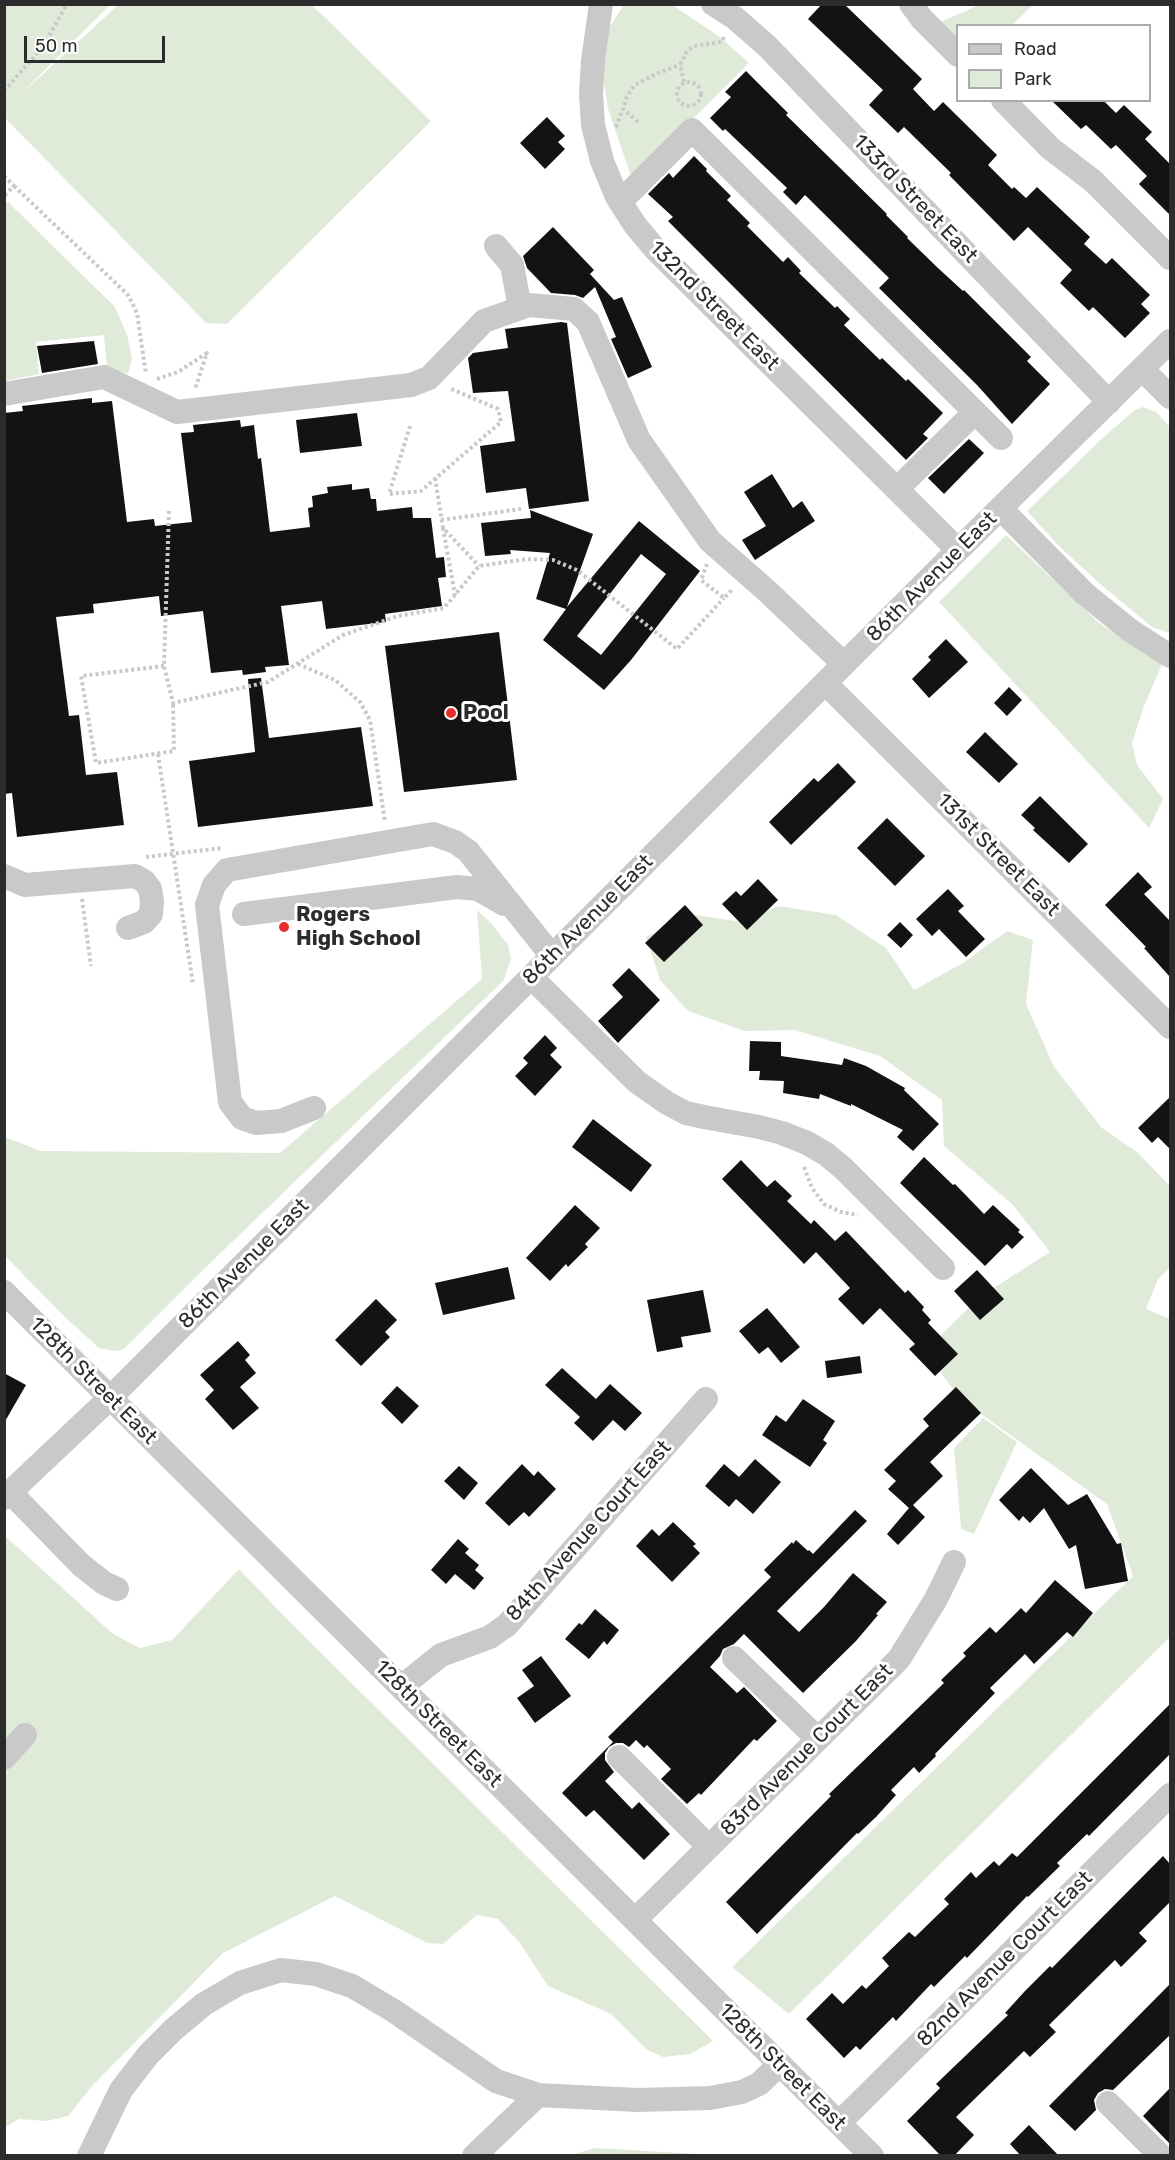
<!DOCTYPE html>
<style>
body{margin:0}
#map{position:relative;width:1175px;height:2160px;overflow:hidden;background:#fff;font-family:Rubik,sans-serif}
canvas{display:block}
.frame{position:absolute;inset:0;border:6px solid #2c2c2c;pointer-events:none}
.legend{position:absolute;left:956px;top:24px;width:195px;height:78px;box-sizing:border-box;background:#fff;border:2px solid #ababab;margin:0;padding:8px 10px;list-style:none;font-size:18px;color:#2c2c2c}
.legend li{display:flex;align-items:center;gap:12px;height:30px}
.legend b{width:30px;border:2px solid #ababab}
.scale{position:absolute;left:24px;top:36px;width:141px;height:27px;box-sizing:border-box;border:3px solid #2c2c2c;border-top:0;padding-left:8px;font-size:18px;line-height:21px;white-space:nowrap;color:#2c2c2c;-webkit-text-stroke:4px #fff;paint-order:stroke}
</style>
<div id="map">
<canvas width="1175" height="2160"></canvas>
<div class="frame"></div>
<ul class="legend">
<li><b style="height:8px;background:#c9c9c9"></b>Road</li>
<li><b style="height:16px;background:#e0ead9"></b>Park</li>
</ul>
<div class="scale">50 m</div>
</div>
<script>
const g = document.querySelector('canvas').getContext('2d');
g.lineJoin = 'round';
function fill(path, color) {
  g.fillStyle = color;
  g.fill(path, 'evenodd');
}
function toPath(rows) {
  const path = new Path2D();
  for (const r of rows) {
    if (r.length === 3) {
      path.moveTo(r[0] + r[2], r[1]);
      path.arc(r[0], r[1], r[2], 0, 2 * Math.PI);
      continue;
    }
    path.moveTo(r[0], r[1]);
    for (let i = 2; i < r.length; i += 2) path.lineTo(r[i], r[i + 1]);
  }
  return path;
}
function stroke(path, color, width, dash) {
  g.strokeStyle = color;
  g.lineWidth = width;
  g.lineCap = dash ? 'butt' : 'round';
  g.setLineDash(dash || []);
  g.stroke(path);
}
function write(font, color, halo, rows, align = 'center') {
  g.font = font + ' Rubik,sans-serif';
  g.lineWidth = 6;
  g.setLineDash([]);
  g.textBaseline = 'middle';
  g.strokeStyle = halo;
  g.fillStyle = color;
  for (const [text, x, y, turn = 0] of rows) {
    g.save();
    g.translate(x, y);
    g.rotate((+turn || 0) * Math.PI / 180);
    g.textAlign = isNaN(turn) ? turn : align;
    if (halo) g.strokeText(text, 0, 0);
    g.fillText(text, 0, 0);
    g.restore();
  }
}
fill(toPath([
 [671,4,720,37,749,63,632,179,608,109,603,76,610,26,624,5],
 [4,5,110,5,19,96,118,5,312,5,431,121,227,324,206,323,5,118],
 [979,5,1033,5,1012,25,958,26,957,48,934,25],
 [8,202,115,307,127,335,132,358,128,374,107,367,104,335,36,342,39,374,5,381,4,205],
 [1143,407,1156,412,1170,427,1170,628,1169,633,1152,627,1099,583,1059,546,1027,511,1109,432,1135,410],
 [1006,535,1098,622,1145,654,1163,662,1144,706,1132,743,1137,765,1163,799,1149,828,939,602],
 [778,906,836,915,886,948,914,990,963,963,1007,931,1033,940,1026,1004,1054,1067,1102,1128,1137,1152,1170,1186,1170,1267,1158,1279,1146,1309,1170,1319,1170,1637,789,2014,732,1967,1133,1576,1107,1504,960,1399,925,1351,981,1296,1050,1252,1012,1204,944,1146,942,1100,880,1056,795,1030,745,1031,688,1011,660,980,646,937,689,914,742,922],
 [477,910,492,924,508,945,511,959,503,981,202,1271,124,1349,115,1351,99,1348,67,1319,5,1256,5,1137,41,1151,280,1153,482,979],
 [983,1418,1017,1442,974,1534,961,1529,954,1448],
 [4,1535,113,1634,140,1648,172,1640,239,1569,290,1622,713,2041,690,2054,663,2057,646,2049,611,2014,548,1986,520,1943,498,1919,477,1915,443,1944,427,1943,335,1896,223,1953,93,2085,68,2116,47,2121,19,2119,5,2127],
 [595,2148,715,2155,572,2155]
]), '#e0ead9');
fill(toPath([
 [822,4,844,4,922,79,913,89,934,111,943,102,997,155,988,165,1012,189,1014,187,1026,198,1037,187,1090,237,1084,244,1106,264,1112,258,1150,295,1141,304,1150,313,1125,338,1093,307,1089,311,1060,283,1072,270,1028,227,1014,241,949,175,951,173,904,127,898,133,869,105,883,90,808,19],
 [746,71,788,113,786,115,887,214,886,215,908,237,907,238,938,268,963,291,964,290,1031,357,1027,361,1050,384,1012,424,977,385,879,288,889,278,805,195,796,205,783,192,787,188,725,129,723,131,710,118,731,97,725,92],
 [1051,100,1103,100,1116,113,1124,105,1152,132,1145,139,1170,164,1170,215,1139,184,1147,176,1116,145,1111,149,1086,125,1081,129],
 [547,117,565,136,558,142,565,149,545,169,520,143],
 [694,156,707,169,706,171,731,196,727,200,750,223,747,226,783,262,788,257,801,271,799,273,835,308,837,306,850,319,844,325,880,360,882,358,906,381,908,379,943,413,923,434,928,438,906,460,668,221,673,217,648,194,669,173,673,178],
 [553,227,594,270,590,274,614,300,622,297,652,367,628,378,611,339,616,337,595,287,583,298,575,295,551,293,527,268,523,256],
 [561,322,567,323,589,501,529,509,526,488,486,493,480,446,515,441,508,391,473,393,468,358,473,353,508,348,505,329],
 [94,341,98,364,42,373,37,346],
 [92,398,92,403,112,401,127,522,154,519,155,526,192,522,181,433,194,432,193,425,240,420,241,427,254,425,258,459,261,458,270,532,310,527,308,508,313,507,312,496,328,493,327,487,352,484,352,490,369,488,371,499,376,499,377,511,412,507,413,518,431,518,436,558,444,557,446,577,438,578,442,606,385,614,386,622,326,629,322,601,281,606,289,665,265,667,266,672,243,675,242,670,211,673,203,611,161,616,159,596,93,604,94,613,56,617,69,716,79,715,86,775,117,772,124,825,17,837,12,793,4,794,4,413,23,411,22,406],
 [357,413,362,446,300,453,296,420],
 [969,439,984,453,944,494,928,478],
 [772,474,793,508,802,501,815,521,755,560,742,540,766,526,744,492],
 [530,510,593,534,567,607,639,521,700,571,631,660,604,690,543,640,566,609,536,599,550,553,510,550,511,554,485,556,481,523,531,518],
 [641,554,666,574,601,655,577,636],
 [499,632,517,780,404,792,385,646],
 [946,639,968,662,929,698,912,679,931,660,928,657],
 [261,678,269,738,361,727,373,806,198,827,189,761,255,752,248,679],
 [1009,687,1022,700,1007,716,994,703],
 [985,732,1018,764,999,783,966,752],
 [838,763,856,782,791,845,769,822,814,778,818,782],
 [1040,796,1088,844,1069,863,1033,830,1035,828,1021,815],
 [887,818,925,856,895,886,857,848],
 [1138,872,1152,887,1144,894,1170,921,1170,977,1144,948,1146,947,1105,905],
 [758,879,778,900,747,930,722,904,736,891,741,896],
 [948,889,964,906,958,911,985,939,966,957,939,929,932,936,916,919],
 [685,905,703,925,664,962,645,943],
 [900,922,913,935,901,948,887,935],
 [629,968,660,1000,618,1043,598,1021,623,997,612,985],
 [545,1035,557,1048,550,1055,562,1067,535,1096,515,1076,528,1063,523,1058],
 [750,1041,781,1042,781,1056,842,1065,844,1058,866,1066,905,1088,904,1090,939,1124,913,1151,897,1137,903,1130,851,1104,851,1106,820,1094,819,1099,783,1093,784,1081,759,1080,760,1071,749,1071],
 [1170,1097,1170,1149,1158,1137,1152,1143,1138,1128],
 [593,1119,652,1165,631,1192,572,1147],
 [924,1157,953,1185,955,1184,984,1214,993,1205,1020,1230,1018,1232,1024,1237,1012,1249,1007,1244,985,1266,900,1183],
 [741,1160,767,1187,775,1180,792,1196,787,1201,811,1224,814,1220,835,1241,846,1231,905,1293,908,1290,924,1307,922,1310,931,1320,928,1323,958,1354,935,1376,909,1349,915,1344,880,1308,863,1325,838,1299,850,1288,816,1252,804,1264,722,1179],
 [575,1205,600,1228,585,1244,588,1247,568,1267,566,1264,550,1281,526,1258],
 [508,1267,515,1299,443,1315,435,1283],
 [977,1270,1004,1299,980,1320,954,1291],
 [703,1290,711,1332,681,1337,683,1347,657,1352,647,1300],
 [376,1299,397,1320,385,1332,390,1337,361,1366,335,1340],
 [767,1308,800,1347,781,1363,768,1347,759,1354,739,1331],
 [238,1341,250,1355,245,1360,256,1373,240,1387,259,1408,233,1430,205,1399,214,1390,200,1375],
 [860,1356,862,1373,827,1378,825,1361],
 [562,1368,596,1399,610,1384,642,1413,625,1431,613,1420,593,1441,574,1423,580,1417,545,1385],
 [4,1373,26,1385,4,1423],
 [397,1386,419,1406,402,1424,381,1403],
 [956,1387,981,1413,930,1462,943,1476,913,1505,925,1517,898,1545,887,1534,909,1508,888,1489,896,1481,884,1470,929,1426,923,1419],
 [803,1399,835,1421,823,1440,827,1443,810,1467,762,1435,776,1415,786,1422],
 [755,1459,781,1482,753,1514,736,1499,729,1507,705,1486,724,1464,739,1477],
 [522,1464,534,1476,538,1471,556,1489,529,1517,524,1512,509,1526,485,1503],
 [459,1466,478,1483,464,1500,444,1481],
 [1031,1468,1068,1505,1087,1494,1117,1544,1121,1543,1128,1581,1085,1589,1076,1545,1069,1549,1044,1508,1030,1523,1023,1516,1019,1521,999,1500],
 [855,1510,867,1521,777,1611,799,1632,824,1607,853,1573,887,1602,876,1614,878,1615,856,1641,803,1693,744,1634,734,1644,723,1649,720,1656,710,1667,737,1693,744,1687,777,1721,757,1741,754,1739,701,1795,699,1793,687,1804,661,1779,671,1769,647,1745,644,1748,636,1740,629,1747,623,1743,616,1743,609,1747,605,1753,605,1760,614,1772,605,1781,632,1809,639,1802,670,1834,644,1860,594,1810,586,1817,562,1793,613,1742,608,1737,771,1577,764,1570,792,1542,793,1544,796,1540,808,1551,809,1550,813,1554],
 [673,1522,696,1544,693,1546,700,1553,672,1582,636,1546,652,1529,659,1536],
 [458,1539,469,1549,465,1553,479,1565,475,1570,484,1578,474,1590,455,1574,446,1584,431,1570],
 [1055,1580,1093,1613,1073,1637,1067,1632,1034,1664,1025,1654,990,1688,995,1693,935,1754,936,1756,919,1773,914,1767,891,1790,896,1795,876,1817,858,1834,857,1833,757,1934,726,1902,831,1796,829,1794,944,1683,941,1680,966,1656,963,1653,990,1627,996,1633,1021,1608,1026,1613],
 [595,1609,619,1630,607,1645,604,1641,589,1659,565,1639,579,1623,582,1625],
 [541,1656,571,1696,535,1723,517,1698,534,1686,522,1670],
 [1170,1704,1170,1754,1089,1836,1087,1834,1057,1863,1060,1866,1028,1897,1027,1896,967,1958,965,1956,934,1987,931,1984,896,2021,893,2017,860,2050,856,2046,844,2058,806,2019,832,1993,843,2004,862,1985,866,1989,889,1966,882,1958,909,1932,915,1937,949,1904,944,1899,971,1872,976,1878,994,1861,999,1866,1012,1853,1017,1857],
 [1163,1856,1170,1864,1170,1902,1139,1933,1147,1941,1121,1967,1115,1960,1049,2025,1056,2032,1030,2057,1024,2051,956,2117,974,2135,954,2156,941,2156,907,2121,940,2088,936,2084,1008,2015,1005,2013,1025,1991,1050,1966,1052,1968],
 [1170,1984,1170,2035,1113,2090,1105,2089,1098,2093,1094,2100,1096,2110,1075,2131,1049,2106],
 [1170,2088,1170,2144,1143,2116],
 [1029,2125,1059,2156,1021,2156,1010,2144]
]), '#131313');
stroke(toPath([
 [689,94,12],
 [684,82,680,65,687,51,694,46,721,42,725,36],
 [4,91,42,48,67,4],
 [638,122,623,109,627,96,635,85,658,73,680,65],
 [616,127,623,109],
 [4,176,14,186,4,196],
 [14,186,128,295,137,313,146,374],
 [157,379,178,372,207,353,195,389],
 [410,426,389,494,421,491,501,422,498,409,449,388],
 [435,478,443,528,479,566],
 [169,511,164,666,173,703,268,682,343,635,398,616,444,608,479,566,527,559,553,560,577,570,677,649,724,598],
 [441,520,521,509],
 [443,528,455,595],
 [707,564,701,580,724,598,733,589],
 [298,664,335,680,360,702,370,720,385,822],
 [164,666,81,676,96,763,174,751,173,703],
 [158,754,193,984],
 [146,857,222,848],
 [82,899,91,966],
 [804,1167,812,1188,824,1204,841,1212,858,1215]
]), '#c9c9c9', 4, [3, 3]);
stroke(toPath([
 [601,4,593,61,591,93,593,125,602,161,617,197,635,225,656,250,958,550],
 [713,4,735,18,767,46,1109,402],
 [911,4,922,19,958,55],
 [1003,100,1050,148,1093,181,1170,258],
 [620,202,692,130,1001,438],
 [496,246,512,265,520,308],
 [1142,369,1170,397],
 [4,394,104,377,177,412,411,385,429,378,484,321,529,305,574,309,588,322,639,440,710,541,767,591,844,664],
 [897,489,975,412],
 [1001,509,1085,594,1131,631,1170,656],
 [825,683,1170,1027],
 [4,876,25,885,135,876,144,881,150,889,152,901,151,914,144,922,128,928],
 [244,914,457,887,478,889,504,904],
 [531,977,637,1082,667,1103,686,1113,704,1117,759,1127,782,1133,807,1143,826,1154,844,1169,943,1268],
 [314,1108,281,1121,256,1123,242,1118,230,1102,207,905,214,885,227,870,433,834,455,842,468,851,552,956],
 [4,1292,872,2156],
 [10,1492,81,1565,104,1583,117,1589],
 [4,1498,110,1398,958,550,1170,341],
 [734,1658,818,1739],
 [401,1687,441,1655,490,1637,507,1625,706,1399],
 [619,1757,709,1847],
 [4,1758,25,1735],
 [635,1920,899,1659,936,1599,954,1562],
 [1108,2103,1161,2156],
 [839,2123,1170,1795],
 [89,2156,121,2090,148,2055,174,2029,204,2004,240,1983,281,1970,316,1974,352,1986,394,2011,496,2081,538,2095,638,2100,710,2098,742,2092,759,2084,780,2064],
 [474,2156,538,2095]
]), '#c9c9c9', 24);
for (const [x, y, r, color] of [
 [451,713,6,"#e52e2b"],
 [284,927,6,"#e52e2b"]
]) {
  const dot = new Path2D();
  dot.arc(x, y, r, 0, 2 * Math.PI);
  g.fillStyle = color;
  g.fill(dot);
  stroke(dot, '#fff', 2);
}
write('21px', '#2c2c2c', '#fff', [
 ["133rd Street East",915,199,46],
 ["132nd Street East",714,306,45],
 ["86th Avenue East",932,577,-45],
 ["131st Street East",998,855,45],
 ["86th Avenue East",588,920,-45],
 ["86th Avenue East",244,1264,-45],
 ["128th Street East",93,1381,45],
 ["84th Avenue Court East",589,1531,-48],
 ["128th Street East",438,1724,45],
 ["83rd Avenue Court East",807,1750,-45],
 ["82nd Avenue Court East",1005,1959,-45],
 ["128th Street East",782,2067,45]
]);
write('bold 21px', '#2c2c2c', '#fff', [
 ["Pool",463,713],
 ["Rogers",296,915],
 ["High School",296,939]
], 'left');
</script>
